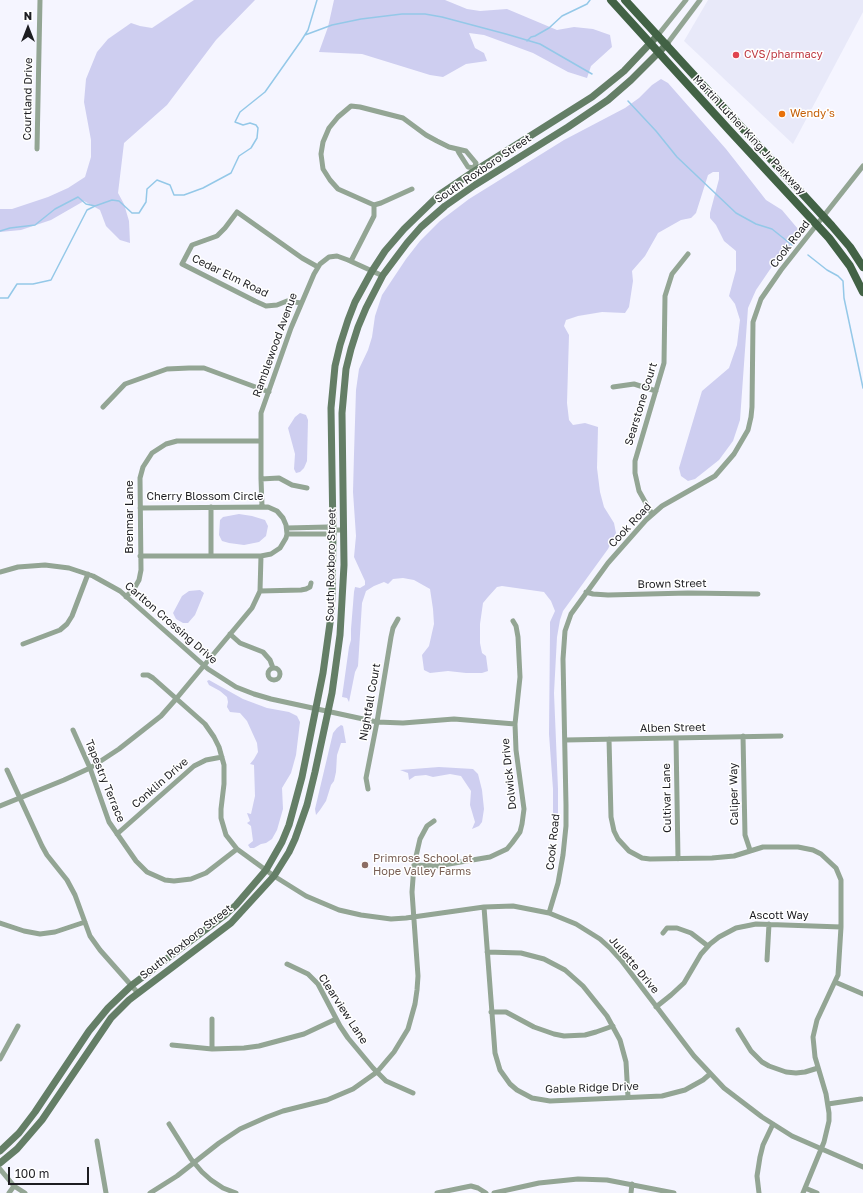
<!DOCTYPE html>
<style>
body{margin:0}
#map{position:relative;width:863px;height:1193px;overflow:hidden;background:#f5f5ff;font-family:"Golos Text",sans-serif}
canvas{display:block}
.north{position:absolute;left:8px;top:8px;width:40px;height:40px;-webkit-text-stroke:3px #fff;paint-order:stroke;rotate:0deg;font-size:11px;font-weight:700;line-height:16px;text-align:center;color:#1d1d21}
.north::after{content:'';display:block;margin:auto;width:14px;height:18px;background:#1d1d21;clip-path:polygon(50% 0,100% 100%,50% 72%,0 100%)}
.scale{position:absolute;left:8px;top:1167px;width:81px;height:18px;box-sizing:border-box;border:2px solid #1d1d21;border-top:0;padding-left:5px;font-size:12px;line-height:14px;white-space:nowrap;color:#1d1d21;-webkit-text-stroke:3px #fff;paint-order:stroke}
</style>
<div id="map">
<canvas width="863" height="1193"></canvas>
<div class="north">N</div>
<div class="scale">100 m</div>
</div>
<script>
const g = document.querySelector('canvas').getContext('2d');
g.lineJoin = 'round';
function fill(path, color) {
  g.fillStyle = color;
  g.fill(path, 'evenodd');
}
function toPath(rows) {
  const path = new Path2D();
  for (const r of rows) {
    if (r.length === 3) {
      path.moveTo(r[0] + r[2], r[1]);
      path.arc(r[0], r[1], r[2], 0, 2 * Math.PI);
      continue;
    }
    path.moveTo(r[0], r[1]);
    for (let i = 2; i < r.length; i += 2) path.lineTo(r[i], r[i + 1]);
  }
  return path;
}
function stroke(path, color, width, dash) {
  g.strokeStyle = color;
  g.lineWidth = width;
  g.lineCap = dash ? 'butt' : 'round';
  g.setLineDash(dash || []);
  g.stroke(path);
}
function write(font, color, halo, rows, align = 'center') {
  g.font = font + ' "Golos Text",sans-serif';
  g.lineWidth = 3;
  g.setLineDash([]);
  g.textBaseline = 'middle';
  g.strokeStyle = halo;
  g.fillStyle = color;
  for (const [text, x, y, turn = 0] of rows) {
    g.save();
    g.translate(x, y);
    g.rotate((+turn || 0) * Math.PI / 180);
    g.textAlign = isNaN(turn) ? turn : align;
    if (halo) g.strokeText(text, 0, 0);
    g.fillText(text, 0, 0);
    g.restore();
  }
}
fill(toPath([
 [708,0,863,0,863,12,793,144,684,41]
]), '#e8e9f9');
fill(toPath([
 [194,0,255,0,216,40,167,105,124,143,118,193,124,204,129,221,130,243,120,240,106,226,100,210,84,201,51,220,21,230,0,232,0,209,12,209,48,197,68,188,85,177,91,157,91,140,84,102,86,79,97,52,108,39,131,23,140,26,152,28],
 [334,0,445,0,467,9,480,11,507,9,557,30,574,27,593,29,610,35,612,47,591,66,587,78,568,72,533,53,484,35,469,33,475,48,484,53,487,61,466,64,443,77,430,75,362,54,319,52,328,27],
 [661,79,668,83,726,149,766,200,782,210,798,229,796,239,773,265,756,290,748,308,740,420,733,441,719,460,695,479,688,481,681,476,679,468,702,391,729,368,737,345,740,320,735,304,729,296,736,270,736,251,724,241,716,225,710,218,710,213,719,179,719,172,713,172,708,175,696,213,691,218,681,220,658,233,645,256,632,271,633,281,629,307,625,313,602,312,578,316,566,320,564,326,569,335,567,403,569,420,573,425,585,423,598,427,597,468,600,492,604,507,614,523,616,533,608,549,563,611,560,620,557,637,554,693,558,789,558,813,555,830,553,835,553,789,549,734,550,632,550,622,555,611,551,601,544,592,502,586,497,587,488,597,483,603,480,624,480,643,482,653,486,656,488,671,482,673,466,673,448,671,430,673,424,670,422,655,429,646,434,624,433,609,430,589,414,580,403,578,393,579,388,584,384,582,374,586,366,591,362,603,358,666,355,672,349,702,347,698,342,697,349,647,351,640,351,629,354,592,355,587,360,588,365,585,365,581,354,557,356,536,353,492,354,454,356,390,359,369,368,350,372,337,375,316,382,295,406,259,420,241,440,221,469,199,564,140,625,108,639,98,652,85],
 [300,413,306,415,308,420,307,461,304,468,300,472,296,473,294,469,295,454,288,428,295,417],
 [239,514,252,516,265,520,268,526,266,536,259,542,244,545,229,543,222,541,219,535,220,520,223,517],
 [200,590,204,593,195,615,188,623,183,623,176,619,173,613,182,596,189,591],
 [209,680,243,699,267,708,289,712,297,716,300,722,296,755,291,773,282,788,283,809,277,830,272,839,266,843,261,844,254,848,250,848,248,845,253,841,251,826,247,823,250,821,247,813,251,814,255,796,254,765,250,764,254,759,258,752,257,743,247,721,240,713,230,712,227,707,228,702,227,697,220,691,209,685,207,681],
 [341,725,343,726,346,743,341,743,337,755,336,772,334,781,331,785,326,801,320,810,316,815,315,809,333,733,337,728],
 [439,767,473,769,478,774,482,790,484,809,482,822,479,826,472,829,475,822,470,805,471,791,461,776,450,774,433,777,426,775,415,776,409,780,408,773,400,770]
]), '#cecef0');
stroke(toPath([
 [305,35,332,25,361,19,402,14,425,14,442,17,506,34,540,44,592,74],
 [527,41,531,37,535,36,549,28,562,16,587,4,590,0],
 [628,101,656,131,677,157,736,213,756,224,772,229,792,245],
 [0,231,10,228,35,225,55,209,78,197,86,204,95,206],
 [808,255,827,270,838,276,843,281,844,298,863,388],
 [0,298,8,298,17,284,33,284,51,280,87,210,95,206,112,200,119,201,132,213,139,213,146,202,147,189,157,180,170,185,174,195,184,195,203,188,231,173,239,156,251,148,257,138,258,128,256,125,250,123,243,125,235,122,240,112,265,92,301,41,308,30,317,0]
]), '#94c8e8', 1.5);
stroke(toPath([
 [658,35,686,0],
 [667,44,700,0],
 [37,149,40,0],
 [457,149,459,153,468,167,474,168,475,170],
 [412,189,381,203,374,205,338,189,330,180,323,169,321,154,323,142,329,128,338,117,351,106,360,107,403,118,426,135,437,141,449,147,466,151,476,163,474,168],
 [351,261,374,216,374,205],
 [301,303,287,301,277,305,266,306,255,301,182,264,192,245,217,236,225,228,237,212,302,258,318,267],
 [613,387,634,384,656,391],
 [103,407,125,384,167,369,189,368,204,368,269,392],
 [261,479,279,478,292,485,307,488],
 [262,506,261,479,261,413,291,328,314,274,320,264,329,257,337,256,348,260,383,276],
 [140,508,268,507,277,511,283,518,286,525,287,534,286,538,280,548,271,554,261,556,140,556],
 [652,514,639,491,635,473,635,461,664,363,665,296,672,274,688,254],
 [287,528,328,527,331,530,344,530],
 [287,534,328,534,331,530],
 [211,556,211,507],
 [0,572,18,567,45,565,69,568,93,576,120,591,208,669,236,687,254,694,271,699,377,722,403,723,454,719,515,724],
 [260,591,301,590,306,589,310,587,311,583],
 [586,592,593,594,608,595,688,593,758,594],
 [126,597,135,587,139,580,141,570,140,478,143,467,152,453,166,444,177,441,261,441],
 [230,634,240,643,263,652,270,660,273,668],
 [23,644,60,630,67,624,72,616,88,574],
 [274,674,6],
 [143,675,148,675,153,678,205,724,214,737,219,747,224,765,224,784,221,809,221,818,226,835,237,849,274,876,306,896,339,910,361,915,391,919,406,918,484,907,513,906,549,913,576,924,600,939,611,949,621,960,694,1056,724,1088,762,1117,792,1136,863,1167],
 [73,730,90,768,109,822,136,861,147,872,165,880,174,881,191,879,206,873,237,849],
 [743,736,745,835,750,850],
 [676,738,678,859],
 [609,739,611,817,614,831,618,839,629,851,642,858,650,859,712,858,734,856,763,847,798,847,813,850,821,854,836,868,841,880,841,927,838,975,817,1020,813,1037,815,1057,826,1094,829,1113,829,1121,824,1142,803,1193],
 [565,740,781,736],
 [7,770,42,846,47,855,67,880,75,895,90,936,100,950,138,993],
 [368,789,366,778,377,722,391,637,393,628,398,619],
 [0,806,64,780,90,768,119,749,161,716,176,699,252,608,260,591,261,556],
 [117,834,194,766,206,760,222,757],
 [414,865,437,866,490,857,507,849,512,843,520,832,522,824,524,809,516,750,515,724,520,677,518,637,516,626,513,621],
 [484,907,495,1053,500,1070,510,1084,517,1090,532,1098,550,1101,662,1096,685,1090,703,1080,710,1074],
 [549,913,558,883,563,855,566,826,566,805,563,659,565,631,571,614,608,563,646,520,662,506,715,476,734,454,748,430,751,417,752,407,753,322,761,299,781,270,863,166],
 [0,923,24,931,40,934,55,932,85,922],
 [663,933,667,928,677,928,691,933,708,946],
 [487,952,521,953,544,959,565,970,583,986,607,1016,620,1040,626,1062,628,1097],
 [767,960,769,924],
 [287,964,308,974,318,984,340,1026,348,1038,373,1068,386,1081,413,1093],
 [835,982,863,994],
 [656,1007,671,995,684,983,701,954,710,944,719,937,736,928,756,924,841,927],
 [491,1012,506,1012,534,1027,554,1034,564,1036,585,1035,596,1032,613,1026],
 [212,1019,212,1049],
 [738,1030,751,1051,762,1062,769,1066,786,1072,796,1073,805,1072,818,1068],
 [172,1045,212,1049,244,1048,259,1046,304,1034,336,1019],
 [0,1059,18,1026],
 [828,1104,861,1099],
 [169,1124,191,1159,202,1172,211,1180,223,1188,236,1193],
 [97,1141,106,1193],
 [0,1169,14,1186,25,1193],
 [805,1188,817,1193],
 [9,1193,14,1186],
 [150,1193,177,1176,219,1143,240,1129,267,1117,283,1111,327,1100,353,1089,377,1072,394,1052,408,1029,415,1004,417,990,418,976,412,892,414,865,420,839,427,826,434,821],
 [437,1193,471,1186,478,1188,486,1193],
 [494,1193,539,1183,578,1179,607,1180,674,1193],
 [631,1193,632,1184],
 [759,1193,757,1176,760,1157,763,1145,773,1124]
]), '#93a594', 5);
stroke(toPath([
 [0,1151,19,1133,35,1112,89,1031,108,1008,132,985,225,915,236,905,266,870,282,842,289,825,302,777,323,673,330,623,332,597,333,534,331,408,335,366,340,345,348,320,355,302,372,271,385,251,404,229,439,195,473,172,592,97,624,71,658,35],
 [0,1163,17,1149,42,1120,111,1018,129,1000,231,923,274,876,289,852,295,839,307,805,315,772,332,693,340,635,344,565,342,413,346,369,351,349,358,327,366,308,383,275,407,243,421,227,445,206,475,185,568,127,608,100,631,80,667,44]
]), '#647e66', 7);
stroke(toPath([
 [611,0,730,131,829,238,850,266,863,292],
 [625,0,832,226,850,247,863,267]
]), '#426245', 8);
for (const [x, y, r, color] of [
 [736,55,4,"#e0444e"],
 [782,114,4,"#e8710a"],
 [365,865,4,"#8d6e63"]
]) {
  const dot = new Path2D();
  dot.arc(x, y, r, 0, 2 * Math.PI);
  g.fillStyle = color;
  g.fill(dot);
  stroke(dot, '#fff', 1.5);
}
write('11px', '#be3a42', '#fff', [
 ["CVS/pharmacy",744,55]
], 'left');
write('11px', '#1d1d21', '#fff', [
 ["Courtland Drive",28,99,-89],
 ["Martin Luther King Jr Parkway",749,135,47],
 ["South Roxboro Street",483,169,-34],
 ["Cook Road",790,244,-52],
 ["Cedar Elm Road",230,276,26],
 ["Ramblewood Avenue",275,345,-70],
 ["Searstone Court",641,404,-73],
 ["Cherry Blossom Circle",205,497],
 ["Brenmar Lane",130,517,-90],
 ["Cook Road",630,525,-47],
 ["South Roxboro Street",331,565,-89],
 ["Brown Street",672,584,-1],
 ["Carlton Crossing Drive",171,623,41],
 ["Nightfall Court",370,702,-80],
 ["Alben Street",673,728,-1],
 ["Dolwick Drive",509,774,-96],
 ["Tapestry Terrace",105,781,68],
 ["Conklin Drive",160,783,-41],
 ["Caliper Way",734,794,-91],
 ["Cultivar Lane",667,798,-91],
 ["Cook Road",553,842,-84],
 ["Ascott Way",779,916],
 ["South Roxboro Street",186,942,-38],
 ["Juliette Drive",634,965,50],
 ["Clearview Lane",343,1009,57],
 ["Gable Ridge Drive",592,1088,-2]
]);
write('11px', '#c56008', '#fff', [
 ["Wendy's",790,114]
], 'left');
write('11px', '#785e54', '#fff', [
 ["Primrose School at",373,859],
 ["Hope Valley Farms",373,872]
], 'left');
</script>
